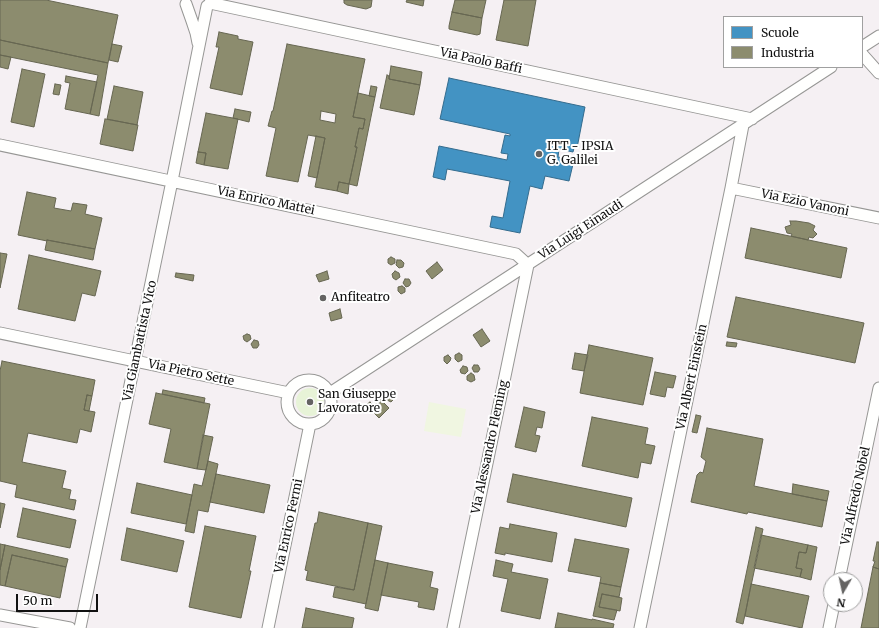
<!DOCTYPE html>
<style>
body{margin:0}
#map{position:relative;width:879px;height:628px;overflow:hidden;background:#fdfcf7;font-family:Merriweather,serif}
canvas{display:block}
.legend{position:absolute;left:723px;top:16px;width:140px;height:52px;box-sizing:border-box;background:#fff;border:1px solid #a0a0a0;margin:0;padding:5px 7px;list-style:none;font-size:12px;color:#111}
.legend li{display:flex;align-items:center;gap:8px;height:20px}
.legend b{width:20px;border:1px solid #a0a0a0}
.north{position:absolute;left:823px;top:572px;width:40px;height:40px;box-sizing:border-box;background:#fff;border:1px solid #a0a0a0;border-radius:50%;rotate:189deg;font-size:11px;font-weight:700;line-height:16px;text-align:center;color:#111}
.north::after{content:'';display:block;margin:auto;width:14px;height:18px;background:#646362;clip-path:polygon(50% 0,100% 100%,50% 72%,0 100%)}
.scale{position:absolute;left:16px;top:594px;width:82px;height:18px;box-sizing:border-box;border:2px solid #111;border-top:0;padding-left:5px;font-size:12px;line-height:14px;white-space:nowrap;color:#111;-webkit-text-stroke:3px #fff;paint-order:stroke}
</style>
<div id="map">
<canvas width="879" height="628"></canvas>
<ul class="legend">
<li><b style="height:11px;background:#4393c3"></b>Scuole</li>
<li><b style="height:11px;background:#8c8c6e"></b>Industria</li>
</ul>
<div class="north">N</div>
<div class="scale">50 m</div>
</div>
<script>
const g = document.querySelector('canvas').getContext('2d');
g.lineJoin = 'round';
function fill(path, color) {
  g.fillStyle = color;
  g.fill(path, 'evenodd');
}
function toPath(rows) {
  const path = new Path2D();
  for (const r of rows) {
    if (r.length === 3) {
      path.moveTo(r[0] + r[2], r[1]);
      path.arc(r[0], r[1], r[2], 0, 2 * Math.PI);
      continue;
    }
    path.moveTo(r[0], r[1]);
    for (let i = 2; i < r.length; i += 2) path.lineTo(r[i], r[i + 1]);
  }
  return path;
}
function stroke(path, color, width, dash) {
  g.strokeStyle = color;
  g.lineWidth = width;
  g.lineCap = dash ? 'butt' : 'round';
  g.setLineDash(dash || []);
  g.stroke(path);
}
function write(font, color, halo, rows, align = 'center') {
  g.font = font + ' Merriweather,serif';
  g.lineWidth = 4;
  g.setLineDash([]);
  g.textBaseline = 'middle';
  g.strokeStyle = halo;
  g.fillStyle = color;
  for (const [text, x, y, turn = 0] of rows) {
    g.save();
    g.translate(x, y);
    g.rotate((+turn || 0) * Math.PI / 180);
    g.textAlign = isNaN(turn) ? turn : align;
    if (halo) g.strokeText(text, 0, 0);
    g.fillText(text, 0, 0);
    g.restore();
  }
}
fill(toPath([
 [0,0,879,0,879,628,0,628],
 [724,17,862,17,862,67,724,67],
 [831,580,855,580,855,604,831,604]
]), '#f5f0f3');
fill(toPath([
 [310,402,14]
]), '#e7f3d7');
fill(toPath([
 [429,402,466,409,461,437,424,431]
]), '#f0f6e1');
const schools = toPath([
 [449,78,585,107,577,148,574,148,573,152,559,149,558,157,574,160,569,181,545,176,542,189,530,186,520,233,490,227,492,216,503,218,510,181,447,169,445,180,433,177,439,146,507,160,508,154,501,153,505,135,510,136,510,134,440,119,449,78]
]);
fill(schools, '#4393c3');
stroke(schools, '#346c8e', 1);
const industry = toPath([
 [0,0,46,0,118,15,108,63,0,40,0,0],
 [344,0,372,0,371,7,366,9,347,5,344,3,344,0],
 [407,0,424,0,423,6,406,2,407,0],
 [455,0,486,0,482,18,452,12,455,0],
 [504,0,536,0,528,46,496,40,504,0],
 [452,12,482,18,480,34,477,35,449,29,449,26,452,12],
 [219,32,238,36,238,39,253,42,242,95,210,88,219,47,216,47,219,32],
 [0,40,108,63,99,116,90,114,98,75,0,55,0,40],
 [112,44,122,46,118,62,109,60,112,44],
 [287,44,365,59,353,117,365,119,363,129,359,128,355,147,357,147,349,184,339,182,337,191,315,187,325,138,308,135,298,182,266,176,276,128,268,126,272,111,273,111,287,44],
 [321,111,336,114,335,123,320,120,321,111],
 [0,55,11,57,8,69,0,67,0,55],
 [391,66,422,72,420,85,389,79,391,66],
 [22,69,45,74,34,127,11,122,22,69],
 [387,75,389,76,389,79,420,85,414,115,380,108,387,75],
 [66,76,97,82,90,114,65,109,70,83,65,82,66,76],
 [55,84,61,85,59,95,53,94,55,84],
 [114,86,143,92,137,125,107,119,114,86],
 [371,86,377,87,375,97,369,96,371,86],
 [358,93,375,97,357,186,349,184,357,147,355,147,359,128,363,129,365,119,353,117,358,93],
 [235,109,251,112,249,122,233,118,235,109],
 [206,113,238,119,228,169,204,165,206,153,198,152,206,113],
 [105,119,138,125,133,151,100,144,105,119],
 [316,136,325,138,317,178,308,176,316,136],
 [198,152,206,153,204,165,196,163,198,152],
 [339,182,349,184,348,194,337,191,339,182],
 [27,192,56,198,54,208,71,211,73,203,87,205,85,214,102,218,95,249,47,240,47,241,18,235,27,192],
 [790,221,796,221,809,223,815,226,813,230,817,234,813,238,809,237,808,240,791,236,792,234,787,233,785,227,791,225,790,221],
 [751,228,847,248,841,278,745,258,751,228],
 [47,240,95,249,93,260,45,250,47,240],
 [0,253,7,254,0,288,0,253],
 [29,255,101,271,95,296,82,293,75,321,18,309,29,255],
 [391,257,395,259,395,263,391,265,388,263,388,259,391,257],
 [397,260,401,260,404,263,403,267,399,268,396,265,397,260],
 [437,262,443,270,432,279,426,271,437,262],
 [327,271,329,279,319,282,316,275,327,271],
 [395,271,399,273,400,277,396,280,393,278,392,274,395,271],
 [176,273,194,275,193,281,175,277,176,273],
 [405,279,409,279,411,283,409,286,406,287,403,283,405,279],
 [402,286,405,288,405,292,401,294,398,291,398,287,402,286],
 [736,297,864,323,855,363,727,337,736,297],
 [340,309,342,318,331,321,329,313,340,309],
 [482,329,490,341,481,347,473,335,482,329],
 [247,334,250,335,251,339,247,342,244,340,243,336,247,334],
 [254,340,258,341,259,345,257,348,253,348,251,344,254,340],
 [727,342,737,343,736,347,726,346,727,342],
 [589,345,653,358,643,405,580,393,589,345],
 [459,353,462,355,462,360,458,362,455,359,455,355,459,353],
 [575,353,588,355,584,371,572,369,575,353],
 [448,355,451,358,450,361,447,364,444,361,444,357,448,355],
 [2,361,95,380,92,396,87,395,84,410,95,412,91,432,80,429,77,443,28,433,22,462,66,471,62,488,71,490,69,499,76,500,74,510,15,497,17,485,0,481,0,371,2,361],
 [474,365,478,365,480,369,478,372,474,372,472,368,474,365],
 [463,366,467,367,468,371,465,374,461,373,460,370,463,366],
 [655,372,676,376,673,388,667,387,665,397,650,394,655,372],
 [471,373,474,375,475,380,471,382,467,380,467,376,471,373],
 [163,390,205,398,204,403,162,394,163,390],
 [156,393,210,404,197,469,164,462,171,429,149,424,156,393],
 [390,393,394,395,394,399,391,402,387,400,386,396,390,393],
 [87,395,92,396,89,411,84,410,87,395],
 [378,395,381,397,381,401,378,404,374,402,374,398,378,395],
 [382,401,389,408,379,418,372,411,382,401],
 [370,402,373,405,374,409,371,411,367,409,366,405,370,402],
 [524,407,545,412,542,428,537,427,535,435,540,436,536,452,515,447,524,407],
 [696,415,701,416,697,433,692,432,696,415],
 [592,417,648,428,645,444,655,446,651,464,641,462,638,478,582,466,592,417],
 [707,428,763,439,754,486,827,501,822,527,748,512,747,514,691,502,697,475,700,472,703,473,706,461,701,457,707,428],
 [203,435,213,437,206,470,197,469,203,435],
 [208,461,218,464,208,512,198,510,194,533,185,531,194,484,202,486,208,461],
 [216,474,270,485,264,513,210,502,216,474],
 [513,474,632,498,626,527,507,502,513,474],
 [137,483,192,495,186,524,131,513,137,483],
 [793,484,829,491,827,501,792,494,793,484],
 [0,503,5,504,0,528,0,503],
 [23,508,76,520,70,548,17,537,23,508],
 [319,512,368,523,354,590,306,580,308,571,305,570,315,523,317,523,319,512],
 [368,523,382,526,366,604,333,597,335,587,354,590,368,523],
 [510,524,557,533,552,562,505,553,505,555,495,553,500,527,509,529,510,524],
 [205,526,256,536,249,571,251,571,241,618,189,607,205,526],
 [756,527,763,529,743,624,736,622,756,527],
 [127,528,184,541,177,572,121,560,127,528],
 [761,535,808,545,806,553,799,552,796,568,802,569,800,577,754,568,761,535],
 [575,539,629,549,621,587,600,583,601,577,568,571,575,539],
 [877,542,879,542,879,569,873,567,875,561,873,561,877,542],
 [0,544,5,545,0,570,0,544],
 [5,545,68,559,66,567,12,555,5,586,0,585,0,570,5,545],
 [808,545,817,547,811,580,800,577,802,569,796,568,799,552,806,553,808,545],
 [12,555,66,567,60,598,5,586,12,555],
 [375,560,388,563,378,611,365,608,375,560],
 [496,560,513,564,511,572,548,579,540,619,501,611,508,579,493,576,496,560],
 [388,563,433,572,430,587,438,589,434,610,418,607,419,602,381,595,388,563],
 [873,567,879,569,879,628,861,628,873,567],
 [600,583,621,587,619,597,602,594,599,607,617,610,614,620,593,616,600,583],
 [751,584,809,596,802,628,745,616,751,584],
 [602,594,622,598,620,611,599,607,602,594],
 [306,608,354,618,352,628,302,628,306,608],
 [558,613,592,620,592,619,614,624,613,628,555,628,558,613]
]);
fill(industry, '#8c8c6e');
stroke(industry, '#676752', 1);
const street = toPath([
 [210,3,752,119],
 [186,4,192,21,196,33,198,43],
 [862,47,879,36],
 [862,54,879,73],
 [0,145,516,254,528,265,453,628],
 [731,188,879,218],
 [0,333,289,393],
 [309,402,22],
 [330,393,831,67],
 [839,580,879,388],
 [0,615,70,628],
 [80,628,172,181,207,6],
 [268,628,310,424],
 [640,628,731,188,743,125],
 [829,628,834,604]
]);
stroke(street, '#979795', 13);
stroke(street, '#fffffe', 11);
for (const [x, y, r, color] of [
 [539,154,4,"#646362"],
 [323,298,4,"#646362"],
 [310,402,4,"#646362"]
]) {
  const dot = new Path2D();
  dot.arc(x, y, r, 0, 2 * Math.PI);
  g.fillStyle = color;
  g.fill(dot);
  stroke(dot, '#fff', 1.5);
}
write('12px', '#111', '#fff', [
 ["Via Paolo Baffi",481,61,12],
 ["Via Enrico Mattei",266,201,12],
 ["Via Ezio Vanoni",805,203,12],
 ["Via Luigi Einaudi",581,230,-33],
 ["Via Giambattista Vico",140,341,-78],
 ["Via Pietro Sette",191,373,12],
 ["Via Albert Einstein",692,377,-78],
 ["Via Alessandro Fleming",490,447,-78],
 ["Via Alfredo Nobel",856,496,-78],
 ["Via Enrico Fermi",289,526,-78]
]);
write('12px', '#111', '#fff', [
 ["ITT - IPSIA",547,147],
 ["G. Galilei",547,161],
 ["Anfiteatro",331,298],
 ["San Giuseppe",318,395],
 ["Lavoratore",318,409]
], 'left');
</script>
